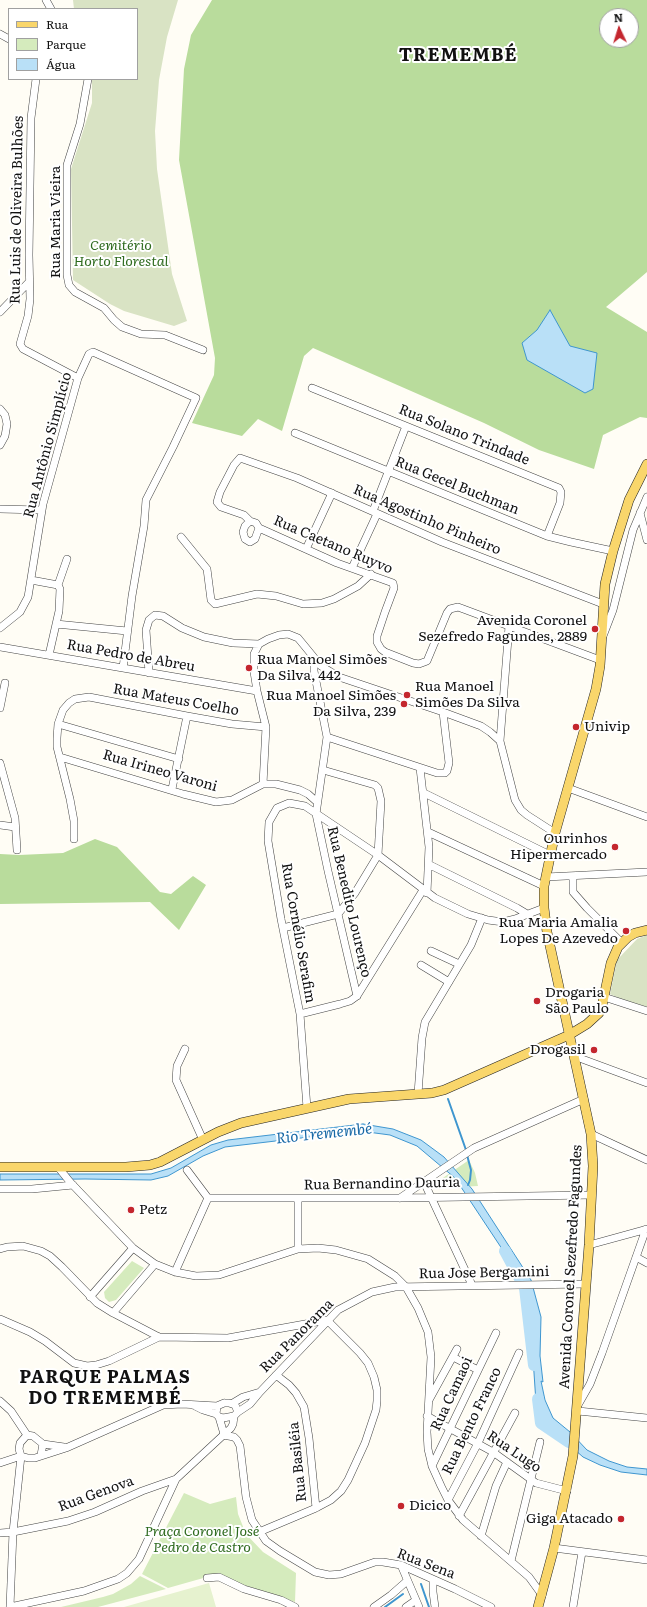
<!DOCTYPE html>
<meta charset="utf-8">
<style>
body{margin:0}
#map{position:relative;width:647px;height:1607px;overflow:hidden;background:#fffdf5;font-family:Literata,serif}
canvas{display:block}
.legend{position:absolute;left:8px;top:8px;width:130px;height:72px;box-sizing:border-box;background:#fff;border:1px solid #a0a0a0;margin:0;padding:5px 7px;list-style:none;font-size:12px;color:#111}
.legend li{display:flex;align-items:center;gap:8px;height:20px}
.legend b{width:20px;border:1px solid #a0a0a0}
.north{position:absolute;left:599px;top:8px;width:40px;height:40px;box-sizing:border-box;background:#fff;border:1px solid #a0a0a0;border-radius:50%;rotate:356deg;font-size:11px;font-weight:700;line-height:16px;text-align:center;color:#111}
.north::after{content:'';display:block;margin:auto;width:14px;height:18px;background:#c4262e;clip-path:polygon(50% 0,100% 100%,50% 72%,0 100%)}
</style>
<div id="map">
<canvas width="647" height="1607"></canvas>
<ul class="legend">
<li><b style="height:5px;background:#f9d66b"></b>Rua</li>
<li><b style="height:11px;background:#d5ebbd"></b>Parque</li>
<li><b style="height:11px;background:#b9e0f7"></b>Água</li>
</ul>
<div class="north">N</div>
</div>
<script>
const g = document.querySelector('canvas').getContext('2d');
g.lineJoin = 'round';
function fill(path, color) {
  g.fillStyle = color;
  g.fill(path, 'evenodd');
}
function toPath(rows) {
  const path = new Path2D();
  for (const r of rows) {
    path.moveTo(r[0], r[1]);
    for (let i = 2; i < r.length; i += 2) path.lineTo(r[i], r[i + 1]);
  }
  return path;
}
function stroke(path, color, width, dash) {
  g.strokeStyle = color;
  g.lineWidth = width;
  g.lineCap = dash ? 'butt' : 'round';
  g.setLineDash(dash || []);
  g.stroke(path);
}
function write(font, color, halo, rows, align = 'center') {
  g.font = font + ' Literata,serif';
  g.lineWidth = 4;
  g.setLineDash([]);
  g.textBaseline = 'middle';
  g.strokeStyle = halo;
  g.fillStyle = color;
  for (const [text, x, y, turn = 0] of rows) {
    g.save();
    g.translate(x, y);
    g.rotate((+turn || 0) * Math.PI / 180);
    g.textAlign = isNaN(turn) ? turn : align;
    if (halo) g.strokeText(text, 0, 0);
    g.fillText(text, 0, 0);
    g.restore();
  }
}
fill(toPath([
 [469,1160,475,1173,478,1186,435,1188,434,1184],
 [132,1261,144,1268,116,1300,109,1302,105,1298,104,1292],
 [184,1493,210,1504,236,1497,238,1514,246,1534,263,1552,296,1573,295,1602,214,1575,168,1588,142,1574],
 [140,1576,166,1589,98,1607,61,1607,103,1597,113,1594,131,1584]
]), '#d5ebbd');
fill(toPath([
 [212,0,647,0,647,272,606,307,647,332,647,418,640,417,603,435,594,469,539,450,484,423,313,348,304,356,282,431,258,419,242,436,192,423,214,375,215,358,179,160,184,69,191,35],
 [607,16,631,16,631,40,607,40],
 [95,839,117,847,160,892,171,894,193,876,206,885,179,930,150,902,0,904,0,854,19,855,63,853]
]), '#b9dc9c');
fill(toPath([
 [73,0,178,0,167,37,159,80,155,131,157,169,172,274,187,321,174,326,124,311,110,304,73,280,71,169,92,103,92,79,137,79,137,9,74,9],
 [647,935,647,1007,623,1000,610,994,617,960,637,939]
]), '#d9e3c4');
fill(toPath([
 [209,1583,216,1607,124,1607]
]), '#e6f2cf');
const water = toPath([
 [550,310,570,346,597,353,593,389,585,393,527,360,522,343,537,330,550,310],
 [363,1124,393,1129,421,1140,444,1157,472,1189,531,1280,541,1317,540,1356,543,1382,541,1381,545,1400,553,1418,570,1432,587,1450,609,1461,627,1467,647,1469,647,1475,621,1472,600,1465,583,1457,558,1435,542,1418,536,1403,531,1328,520,1281,514,1267,455,1178,417,1146,390,1135,360,1131,225,1147,203,1156,168,1176,151,1180,85,1179,0,1180,0,1174,151,1174,171,1168,211,1145,228,1140,363,1124]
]);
fill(water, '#b9e0f7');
stroke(water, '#3f96cf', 1);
stroke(toPath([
 [448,1099,466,1150],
 [467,1155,471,1170,470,1180,468,1185],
 [421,1584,429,1607],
 [385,1607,403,1594]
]), '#3f96cf', 2);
stroke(toPath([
 [505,1251,525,1288,534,1365],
 [538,1399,541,1423,569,1442]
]), '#b9e0f7', 12);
const minor = toPath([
 [46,0,51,9],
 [0,34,9,39],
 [36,79,31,118,29,255,30,299,28,316,20,344,23,349,78,378],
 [88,79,80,124,67,165,67,275,69,285,75,292,104,308,114,320,122,327,141,334,165,335,203,350],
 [0,312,29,282],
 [312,388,559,488,561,492,560,503,547,536],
 [0,409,5,415,7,424,5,436,0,445],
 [295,433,547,536,571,542,613,551],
 [0,509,41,510],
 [373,511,406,426],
 [640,513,647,540],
 [250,521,244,515,221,507,217,502,220,492,234,465,240,458,297,478,442,542,603,604],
 [250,521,256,523,259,528,255,539,250,542,245,539,243,532,245,526,250,521],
 [259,528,337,563,393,583,394,588,385,612,377,636,377,642,381,649,385,652,413,663,419,664,427,661,447,613,450,609,458,607,600,660],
 [181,537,207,569,211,600,215,604,257,594,276,596,303,604,322,603,334,599,358,586,371,574],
 [306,549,332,493],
 [352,568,377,514],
 [31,580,58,585],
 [56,624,127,631],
 [0,628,20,612,28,597,43,504,78,378,89,354,93,352,196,398,173,447,146,500,144,526,132,596,123,668],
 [603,636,613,610,633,530,647,497],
 [0,647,257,691],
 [49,655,59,611,60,589,58,585,67,559],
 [314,658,314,671,327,737,316,814,328,871,357,996],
 [149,673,146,630,149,620,155,615,163,616,182,628,204,637,233,643,259,644],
 [0,708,5,683],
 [58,724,179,759],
 [327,737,437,773,445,773,447,771,449,763,443,712],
 [500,741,509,626],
 [60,757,183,794,216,802,232,800,263,784,276,784,300,790,308,794,317,802],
 [0,763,15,818,17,850],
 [420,768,429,847,427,893],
 [263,784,266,727,257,691,254,672,254,654,259,644,268,639,279,635,288,634,298,638,321,666,339,677,443,712,481,726,490,732,500,741,515,800,521,810,527,815,555,833],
 [568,788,647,817],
 [172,789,187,716],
 [424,793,550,855],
 [0,825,15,827],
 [428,832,544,886],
 [74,839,74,821,70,799,57,747,57,738,58,724,63,710,69,703,75,699,89,697,187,716,232,724,266,727],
 [430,865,517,908,527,914],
 [573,876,573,892,587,908,621,942],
 [546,877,647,872],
 [283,928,338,914,355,893,378,855,381,801,378,788,375,785,323,770],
 [431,951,459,964],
 [421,965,449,982],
 [604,997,647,1011],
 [300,1014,340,1004,350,1001,357,996,423,890],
 [185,1049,177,1066,176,1080,203,1140],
 [574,1056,647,1083],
 [418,1094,422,1038,425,1022,471,945,482,918],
 [307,1108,300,1014,281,919,268,841,269,822,277,808,289,803,305,806,378,855,435,898,468,914,488,920,503,922,515,919,544,908],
 [591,1134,647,1160],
 [58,1167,70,1182,133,1248,155,1264,175,1272,196,1276,219,1275,298,1249,318,1248,336,1250,368,1259,395,1276,406,1287,418,1308,428,1332,431,1357,427,1432,428,1449,432,1466,441,1486,448,1500,463,1520,529,1577,542,1595],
 [187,1170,208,1198],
 [424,1182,472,1285],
 [0,1189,32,1189,73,1185],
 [208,1198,400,1198,591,1195],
 [400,1198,474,1148,584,1099],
 [589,1245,647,1229],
 [0,1249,7,1247,23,1246,41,1251,50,1256,62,1267,97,1303,113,1313,159,1337,228,1338,327,1320,360,1353,368,1363,374,1377,377,1390,377,1401,376,1410,365,1443,348,1480,341,1491,331,1500,316,1508,259,1532],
 [298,1249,298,1198],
 [636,1257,647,1263],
 [175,1272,208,1198],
 [90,1297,133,1248],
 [113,1313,155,1264],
 [0,1319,30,1332,45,1341,74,1363,87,1366,96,1365,109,1361,159,1337],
 [453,1357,478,1370],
 [276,1375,289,1385,296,1393,304,1407,309,1438,316,1508],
 [429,1400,457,1349],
 [0,1401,11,1411,27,1435],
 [224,1403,229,1403,235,1405,238,1412,234,1416,223,1418,219,1417,216,1414,217,1406,224,1403],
 [233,1403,243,1397,260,1392,338,1310,372,1292,395,1287,585,1284],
 [193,1405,203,1410,216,1414],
 [578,1405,590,1384,602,1353,646,1229],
 [578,1411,647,1418],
 [238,1412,250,1404,260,1392],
 [427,1416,493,1452,536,1483,567,1491],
 [219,1417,224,1434],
 [27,1435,33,1436,43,1444,41,1455],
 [223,1435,234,1437,237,1440,240,1446,246,1497,252,1520,266,1541,280,1551,315,1572,329,1575,341,1574,375,1562,383,1562,401,1565,455,1589,491,1607],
 [43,1444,64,1447],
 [21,1456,28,1458,35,1458,66,1448,163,1405,182,1404,217,1406],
 [0,1463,21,1456],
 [432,1466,496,1333],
 [448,1500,478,1443,519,1353],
 [459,1516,515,1413],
 [0,1533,13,1532,68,1521,95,1512,142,1491,176,1479],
 [481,1536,496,1486,507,1462],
 [554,1548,647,1560],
 [511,1561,540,1442],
 [401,1565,419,1607],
 [207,1578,219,1577,244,1589,281,1600,295,1607],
 [433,1580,433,1592,435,1607],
 [10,1607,84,1591,118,1579,127,1573,139,1559,176,1479,231,1428,233,1424,234,1416],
 [10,1607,13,1532,21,1456,19,1449,20,1443,27,1435],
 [374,1607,391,1595,407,1581],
 [406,1607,416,1600],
 [573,1607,582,1552]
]);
const major = toPath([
 [0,1167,126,1167,150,1165,160,1162,218,1132,241,1123,349,1099,432,1093,444,1090,569,1035,587,1024,599,1013,602,1006,611,963,618,947,628,937,635,933,647,930],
 [538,1607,554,1548,573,1456,589,1245,593,1166,591,1134,547,932,544,908,544,886,555,833,596,689,600,666,605,584,613,551,629,500,647,464]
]);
stroke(minor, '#444', 8);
stroke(major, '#222', 10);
stroke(minor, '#fff', 7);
stroke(major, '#f9d66b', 9);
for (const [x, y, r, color] of [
 [595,629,4,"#c4262e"],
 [249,668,4,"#c4262e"],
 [407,695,4,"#c4262e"],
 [404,704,4,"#c4262e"],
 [576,727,4,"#c4262e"],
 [615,847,4,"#c4262e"],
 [626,931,4,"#c4262e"],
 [537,1001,4,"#c4262e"],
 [594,1050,4,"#c4262e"],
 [131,1210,4,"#c4262e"],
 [401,1506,4,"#c4262e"],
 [621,1519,4,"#c4262e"]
]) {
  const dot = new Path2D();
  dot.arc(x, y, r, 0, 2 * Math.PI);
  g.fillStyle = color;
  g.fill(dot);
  stroke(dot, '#fff', 1.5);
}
write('14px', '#111', '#fff', [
 ["Rua Luis de Oliveira Bulhões",17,210,-89],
 ["Rua Maria Vieira",56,222,-90],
 ["Rua Solano Trindade",464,435,22],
 ["Rua Antônio Simplício",48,445,-75],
 ["Rua Gecel Buchman",457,486,22],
 ["Rua Agostinho Pinheiro",427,520,23],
 ["Rua Caetano Ruyvo",333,545,23],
 ["Rua Pedro de Abreu",131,656,10],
 ["Rua Mateus Coelho",176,700,10],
 ["Rua Irineo Varoni",160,771,16],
 ["Rua Benedito Lourenço",349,902,77],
 ["Rua Cornélio Serafim",298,933,80],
 ["Rua Bernandino Dauria",382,1184,-1],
 ["Avenida Coronel Sezefredo Fagundes",571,1267,-87],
 ["Rua Jose Bergamini",484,1273,-1],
 ["Rua Panorama",297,1336,-45],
 ["Rua Camaoi",452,1394,-65],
 ["Rua Bento Franco",472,1421,-64],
 ["Rua Lugo",514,1452,34],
 ["Rua Basiléia",298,1462,-96],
 ["Rua Genova",96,1494,-20],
 ["Rua Sena",426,1564,21]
]);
write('italic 14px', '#2f6b1f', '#fff', [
 ["Cemitério",121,246],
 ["Horto Florestal",121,262],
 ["Praça Coronel José",202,1532],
 ["Pedro de Castro",202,1548]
]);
write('14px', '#111', '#fff', [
 ["Avenida Coronel",587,621],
 ["Sezefredo Fagundes, 2889",587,637],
 ["Rua Manoel Simões",257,660,"left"],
 ["Da Silva, 442",257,676,"left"],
 ["Rua Manoel",415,687,"left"],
 ["Simões Da Silva",415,703,"left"],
 ["Rua Manoel Simões",396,696],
 ["Da Silva, 239",396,712],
 ["Univip",584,727,"left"],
 ["Ourinhos",607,839],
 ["Hipermercado",607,855],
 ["Rua Maria Amalia",618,923],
 ["Lopes De Azevedo",618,939],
 ["Drogaria",545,993,"left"],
 ["São Paulo",545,1009,"left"],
 ["Drogasil",586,1050],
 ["Petz",139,1210,"left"],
 ["Dicico",409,1506,"left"],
 ["Giga Atacado",613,1519]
], 'right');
write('italic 15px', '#1768a6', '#fff', [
 ["Rio Tremembé",324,1134,-6]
]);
g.letterSpacing = '1px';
write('bold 18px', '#111', '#fff', [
 ["TREMEMBÉ",458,56],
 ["PARQUE PALMAS",105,1378],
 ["DO TREMEMBÉ",105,1399]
]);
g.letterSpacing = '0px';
</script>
